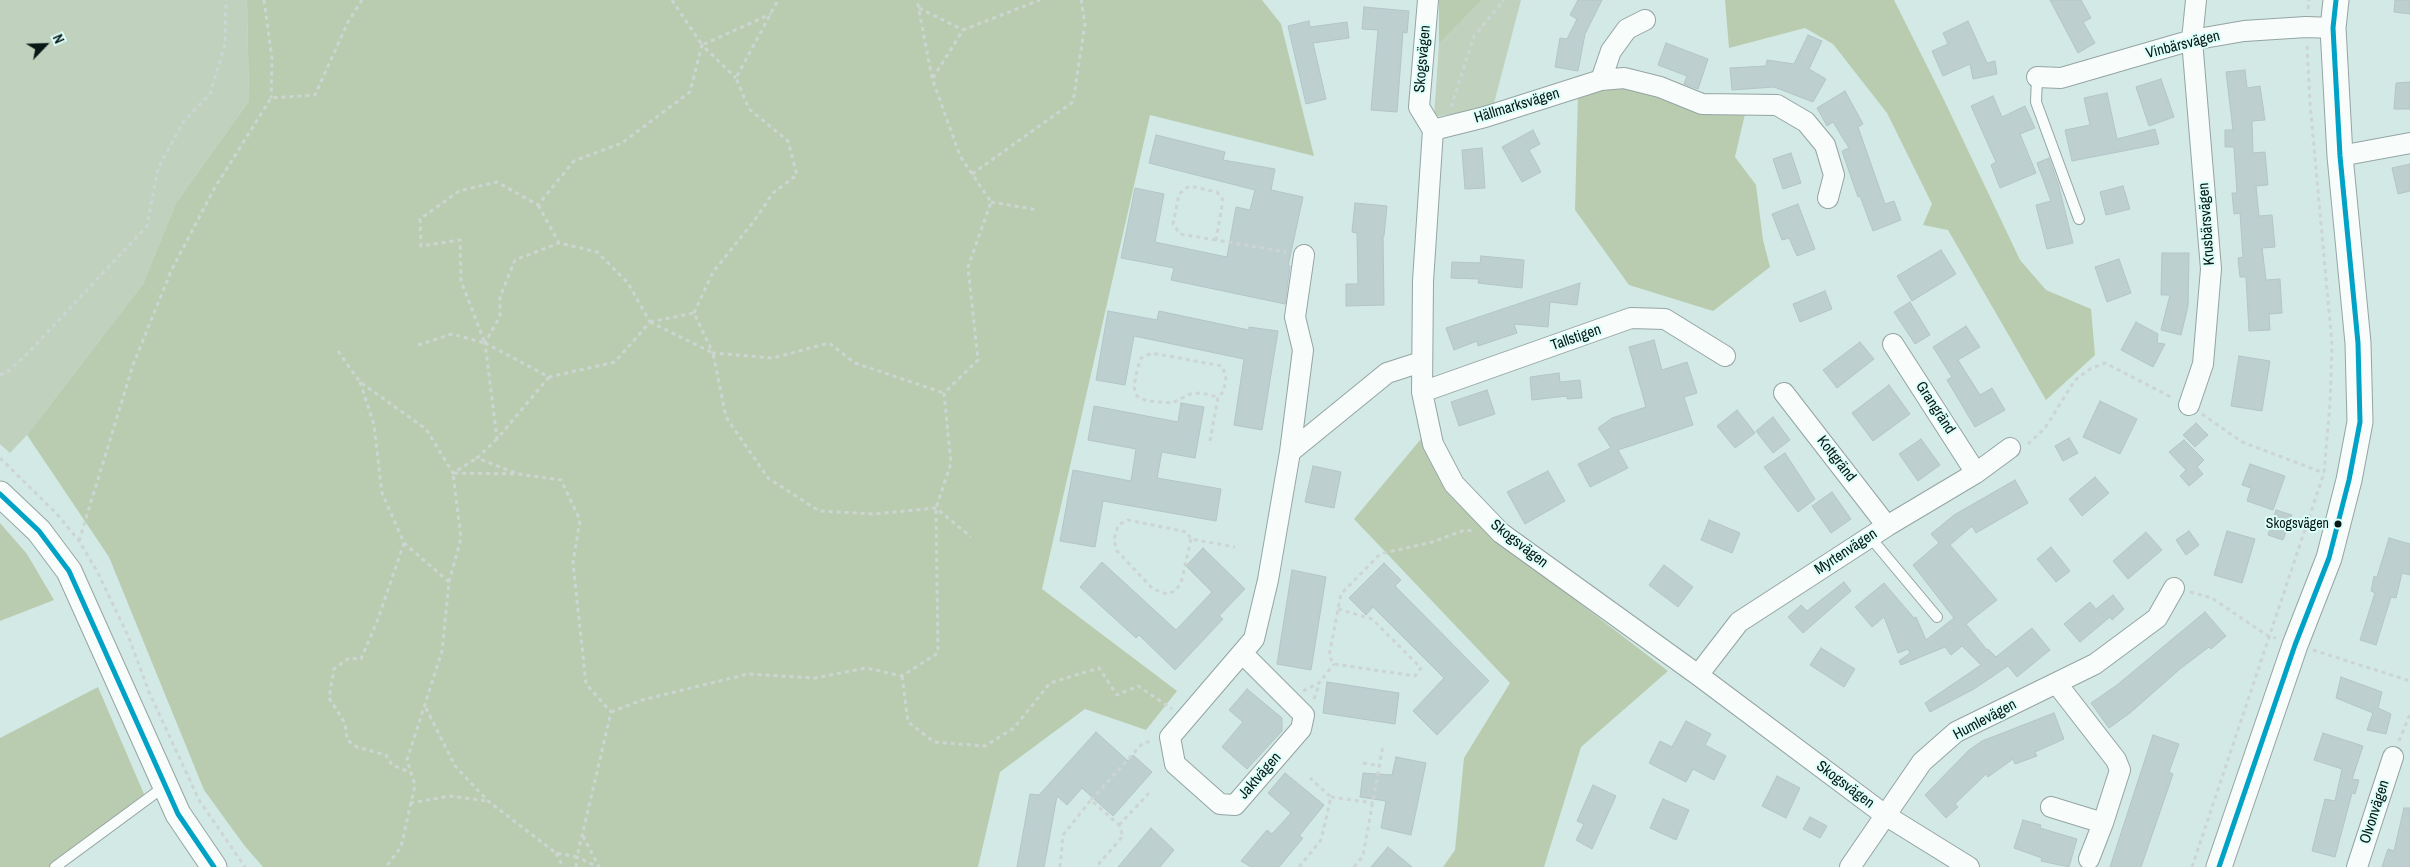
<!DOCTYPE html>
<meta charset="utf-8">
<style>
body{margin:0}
#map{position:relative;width:2410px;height:867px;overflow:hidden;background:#d2e9e6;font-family:"Archivo Narrow",sans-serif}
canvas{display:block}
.north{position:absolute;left:20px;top:20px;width:50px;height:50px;-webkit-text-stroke:4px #dcfef9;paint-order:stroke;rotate:66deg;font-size:14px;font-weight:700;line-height:20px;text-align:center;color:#081816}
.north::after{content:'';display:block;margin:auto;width:18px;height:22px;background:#081816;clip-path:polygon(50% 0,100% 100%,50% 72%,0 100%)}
</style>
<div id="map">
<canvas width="2410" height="867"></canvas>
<div class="north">N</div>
</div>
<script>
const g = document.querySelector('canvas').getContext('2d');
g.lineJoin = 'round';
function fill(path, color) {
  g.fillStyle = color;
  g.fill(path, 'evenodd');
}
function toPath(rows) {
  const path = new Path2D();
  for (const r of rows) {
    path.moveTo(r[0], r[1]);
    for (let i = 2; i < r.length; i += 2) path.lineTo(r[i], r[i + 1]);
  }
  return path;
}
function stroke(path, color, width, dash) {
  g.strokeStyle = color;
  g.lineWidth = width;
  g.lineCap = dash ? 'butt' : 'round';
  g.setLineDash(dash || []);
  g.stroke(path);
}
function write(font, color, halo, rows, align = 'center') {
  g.font = font + ' "Archivo Narrow",sans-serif';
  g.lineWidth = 4;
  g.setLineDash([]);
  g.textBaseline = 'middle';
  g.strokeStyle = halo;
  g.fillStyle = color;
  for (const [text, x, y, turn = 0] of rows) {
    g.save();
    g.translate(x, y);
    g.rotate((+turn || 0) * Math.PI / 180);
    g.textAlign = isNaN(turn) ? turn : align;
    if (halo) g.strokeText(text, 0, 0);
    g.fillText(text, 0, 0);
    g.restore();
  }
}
fill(toPath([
 [0,0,247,0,249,101,176,203,143,284,27,435,10,453,0,444],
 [1482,0,1521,0,1493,107,1434,117,1439,44]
]), '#c0d1bd');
fill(toPath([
 [247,0,1262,0,1281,24,1314,156,1150,115,1042,589,1177,691,1146,730,1085,709,1000,772,978,867,263,867,244,845,204,790,109,557,27,435,143,284,176,203,249,101],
 [1439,0,1482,0,1439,44],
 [1725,0,1894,0,1944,100,2020,260,2046,290,2091,309,2095,355,2046,400,1948,230,1923,225,1932,204,1887,113,1833,44,1805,28,1729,48],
 [1630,86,1745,114,1735,157,1756,185,1763,240,1770,267,1713,311,1629,285,1575,210,1578,94],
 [1421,439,1444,487,1500,542,1668,671,1581,747,1544,867,1443,867,1455,850,1464,758,1510,683,1354,519],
 [0,523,27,554,54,600,0,621],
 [98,687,144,794,53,867,0,867,0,738]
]), '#b9ccb0');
const building = toPath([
 [1578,0,1602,0,1585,34,1578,71,1555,67,1560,38,1567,39,1577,19,1570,15,1578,0],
 [2050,0,2081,0,2091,18,2083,22,2095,43,2078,53,2050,0],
 [2395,0,2410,0,2410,14,2394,12,2395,0],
 [1364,7,1409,11,1407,33,1403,32,1397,112,1371,110,1378,30,1362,29,1364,7],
 [1309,21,1310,27,1347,22,1349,38,1313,43,1326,99,1306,104,1288,26,1309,21],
 [1968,21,1987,63,1995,61,1997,74,1973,79,1970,64,1943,76,1932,51,1948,44,1943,33,1968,21],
 [1808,35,1822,41,1809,69,1826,79,1813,102,1774,87,1732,90,1730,68,1766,66,1767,60,1794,64,1808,35],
 [1666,43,1708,59,1698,89,1684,84,1687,76,1658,65,1666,43],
 [2245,70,2247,88,2260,86,2265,120,2252,121,2253,153,2265,152,2268,185,2256,186,2259,216,2272,215,2275,247,2262,248,2266,280,2280,279,2282,313,2269,314,2270,330,2249,331,2246,277,2240,277,2238,258,2243,257,2240,213,2234,214,2232,193,2237,193,2234,147,2225,147,2225,130,2233,130,2226,72,2245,70],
 [2161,79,2174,117,2149,126,2136,87,2161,79],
 [2410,82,2410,109,2394,109,2396,83,2410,82],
 [1845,91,1863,124,1858,127,1885,204,1894,201,1901,220,1873,231,1860,196,1858,197,1842,151,1849,148,1833,122,1827,126,1817,108,1845,91],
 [2107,93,2117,139,2155,129,2159,144,2072,161,2065,130,2090,125,2084,98,2107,93],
 [1993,96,2002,117,2025,106,2035,128,2020,134,2036,173,2000,188,1991,165,1996,162,1971,106,1993,96],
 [1533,130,1540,144,1529,150,1541,172,1522,182,1502,147,1533,130],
 [1156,135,1225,152,1223,160,1275,169,1271,190,1303,197,1288,266,1290,266,1285,304,1171,280,1174,268,1121,258,1135,188,1164,194,1155,242,1227,257,1236,207,1250,210,1255,190,1149,163,1156,135],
 [1482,148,1485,188,1465,189,1462,150,1482,148],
 [1791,153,1801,183,1783,189,1773,159,1791,153],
 [2049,158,2058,183,2073,243,2047,249,2036,205,2051,201,2037,163,2049,158],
 [2410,164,2410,191,2398,194,2392,168,2410,164],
 [2123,186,2130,209,2106,215,2100,192,2123,186],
 [1355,203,1387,206,1384,236,1383,236,1384,305,1346,306,1346,284,1358,284,1357,233,1352,232,1355,203],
 [1798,204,1815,249,1797,256,1789,238,1782,240,1772,214,1798,204],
 [1941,250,1956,274,1912,301,1897,276,1941,250],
 [2162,253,2189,253,2188,306,2181,335,2161,330,2170,295,2161,295,2162,253],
 [1481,256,1524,260,1522,288,1478,283,1479,279,1451,278,1452,262,1480,263,1481,256],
 [2119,259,2131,293,2107,302,2095,267,2119,259],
 [1580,283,1577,305,1550,302,1548,327,1514,324,1517,333,1478,346,1477,341,1454,350,1446,328,1580,283],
 [1825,291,1832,309,1800,322,1793,304,1825,291],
 [1910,302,1930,335,1915,344,1894,312,1910,302],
 [1108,311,1157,320,1159,311,1249,330,1249,327,1278,331,1262,430,1234,425,1244,359,1134,336,1125,385,1096,380,1108,311],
 [2136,322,2158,334,2157,343,2165,344,2153,367,2121,350,2136,322],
 [1966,326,1980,347,1958,360,1980,395,1992,388,2005,410,1975,427,1947,380,1952,377,1933,347,1966,326],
 [1654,340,1662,370,1687,362,1697,393,1684,397,1693,425,1618,450,1628,468,1590,487,1578,464,1611,448,1598,428,1612,418,1646,407,1629,347,1654,340],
 [1860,342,1874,359,1837,388,1823,370,1860,342],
 [2239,356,2270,361,2262,411,2231,406,2239,356],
 [1559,373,1560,382,1580,380,1582,398,1567,399,1567,396,1532,400,1530,377,1559,373],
 [1889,385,1910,414,1873,441,1852,413,1889,385],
 [1487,390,1495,414,1459,426,1451,402,1487,390],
 [2100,401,2137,419,2120,454,2083,437,2100,401],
 [1181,403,1204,407,1195,458,1162,452,1157,478,1221,489,1216,521,1103,501,1095,547,1060,541,1073,470,1131,481,1136,449,1088,440,1094,406,1178,422,1181,403],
 [1737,410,1755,433,1735,448,1717,426,1737,410],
 [1773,417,1790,440,1773,453,1756,431,1773,417],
 [2196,423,2208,435,2195,447,2183,435,2196,423],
 [2069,438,2078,453,2063,461,2055,446,2069,438],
 [1921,439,1940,465,1918,481,1899,454,1921,439],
 [2184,440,2204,460,2197,467,2203,474,2189,486,2180,476,2186,470,2169,452,2184,440],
 [1785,453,1815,499,1798,512,1764,467,1785,453],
 [2250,464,2285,476,2273,510,2247,501,2251,488,2242,485,2250,464],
 [1313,466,1341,472,1334,508,1305,502,1313,466],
 [1548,471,1565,501,1525,524,1507,492,1548,471],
 [2095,477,2109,493,2082,516,2069,499,2095,477],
 [2015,480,2028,503,1976,533,1972,526,1950,545,1997,600,1966,624,1987,650,1988,649,1996,657,2032,628,2050,650,2017,677,2008,666,1974,689,1930,712,1925,703,1981,665,1962,646,1951,655,1945,647,1901,665,1899,661,1910,653,1908,649,1898,653,1884,617,1872,627,1855,607,1884,583,1914,618,1916,617,1926,640,1954,618,1913,565,1939,543,1931,534,1954,515,2015,480],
 [1832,492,1851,519,1831,533,1812,506,1832,492],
 [2276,510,2292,515,2283,540,2268,535,2276,510],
 [1709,520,1740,533,1732,553,1701,540,1709,520],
 [2189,531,2199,545,2186,555,2176,540,2189,531],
 [2227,531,2255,539,2242,583,2214,575,2227,531],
 [2146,532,2162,550,2128,579,2113,561,2146,532],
 [2389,538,2410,544,2410,575,2402,573,2396,598,2391,597,2376,645,2360,640,2375,593,2371,591,2374,576,2377,577,2389,538],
 [2051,547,2070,571,2056,582,2037,559,2051,547],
 [1203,548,1245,589,1219,616,1223,619,1175,670,1139,635,1136,638,1080,587,1102,562,1176,630,1212,592,1186,566,1203,548],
 [1384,563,1401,580,1395,586,1489,681,1437,735,1413,711,1444,678,1373,607,1366,615,1349,598,1384,563],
 [1664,565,1693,587,1678,607,1649,585,1664,565],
 [1292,570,1326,577,1311,670,1277,664,1292,570],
 [1844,582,1851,591,1803,633,1788,617,1801,605,1807,611,1844,582],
 [2113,595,2124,609,2112,620,2110,617,2080,642,2064,624,2090,602,2096,609,2113,595],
 [2205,612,2226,636,2211,649,2209,647,2180,669,2130,713,2109,728,2091,703,2117,685,2205,612],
 [1821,648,1855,669,1844,687,1810,665,1821,648],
 [2341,677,2382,692,2378,708,2391,714,2386,734,2367,730,2373,713,2336,698,2341,677],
 [1327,682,1399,693,1395,724,1323,713,1327,682],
 [1247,689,1282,718,1282,731,1247,769,1222,747,1243,722,1229,710,1247,689],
 [2054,713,2064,739,2035,752,2037,756,2015,764,2013,759,1988,777,1986,774,1955,804,1958,807,1946,818,1925,795,1969,750,1982,741,2054,713],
 [1686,721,1711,734,1705,745,1726,756,1714,780,1693,769,1686,782,1649,763,1660,741,1672,747,1686,721],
 [1096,732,1128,761,1133,755,1152,772,1113,816,1082,788,1067,805,1057,796,1044,867,1017,867,1030,794,1039,795,1096,732],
 [2323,733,2363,746,2352,779,2359,780,2355,794,2352,793,2335,857,2312,851,2325,799,2335,801,2342,769,2314,760,2323,733],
 [2153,735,2179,744,2169,772,2173,774,2141,867,2110,867,2153,735],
 [1396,757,1426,763,1411,835,1381,828,1386,801,1360,797,1363,773,1392,775,1396,757],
 [1285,773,1324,805,1299,836,1303,838,1279,867,1251,867,1241,861,1267,830,1272,834,1291,813,1268,793,1285,773],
 [1777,776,1800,788,1786,818,1762,806,1777,776],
 [1593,785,1616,796,1592,849,1576,840,1584,824,1577,821,1593,785],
 [1663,799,1689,810,1676,840,1650,828,1663,799],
 [2404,808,2410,808,2410,867,2382,867,2388,849,2394,851,2404,808],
 [1810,817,1827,826,1820,838,1803,829,1810,817],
 [2023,820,2041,825,2040,828,2077,839,2069,867,2041,861,2042,858,2014,848,2023,820],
 [1151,828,1174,850,1160,867,1118,867,1151,828],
 [1388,847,1412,867,1371,867,1388,847]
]);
fill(building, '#becfd0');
stroke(building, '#b3c5c6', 1);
const service = toPath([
 [2037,77,2036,102,2079,219],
 [1870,537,1937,617],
 [55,867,165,786]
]);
const minor = toPath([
 [1428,0,1419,107,1433,130,1423,281,1422,392,1433,444,1454,484,1501,533,1698,675,1885,815,1969,867],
 [2037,77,2061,78,2192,40,2244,31,2306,27,2333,28],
 [1601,80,1611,51,1627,29,1645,20],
 [1433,130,1485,117,1601,80,1624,78,1660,87,1702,104,1777,105,1806,122,1825,145,1834,175,1828,198],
 [2340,156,2410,143],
 [1893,344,1976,473],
 [1422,392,1631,318,1665,319,1725,356],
 [1784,393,1887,526],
 [2189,405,2203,364,2211,269,2192,40,2196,0],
 [1290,452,1303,350,1295,317,1304,255],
 [1243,654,1304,715,1301,729,1235,805,1220,804,1175,764,1170,737,1254,639,1268,580,1290,452,1387,373,1421,362],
 [1698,675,1739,622,1887,526,1976,473,2010,448],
 [2051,807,2103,823,2120,770,2116,760,2057,684],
 [2089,859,2103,823],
 [1850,867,1922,762,1956,732,2095,664,2157,618,2174,588],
 [2357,867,2393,757]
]);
const tertiary = toPath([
 [0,494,39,531,69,571,178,814,214,867],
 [2219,867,2295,645,2329,558,2349,480,2360,422,2358,343,2340,156,2333,28,2336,0]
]);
stroke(service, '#94a5a3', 12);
stroke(minor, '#94a5a3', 22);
stroke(tertiary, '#94a5a3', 27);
stroke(toPath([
 [264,0,272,59,271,98],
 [672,0,702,45,771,14],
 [919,8,963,30],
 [2308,9,2309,0],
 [933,78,963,30,1040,0],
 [1451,107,1474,36,1504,0],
 [972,174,1073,102,1085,24,1081,0],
 [991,202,1038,210],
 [1216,240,1180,234,1173,224,1179,194,1189,186,1217,192,1223,200,1216,240,1286,252],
 [694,313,713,272,754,221,773,193,797,175,788,141,749,109,736,78,778,0],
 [650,322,713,353,726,417,768,478,819,511,874,514,936,508,971,537],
 [650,322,694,313,713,353,773,358,829,343,855,363,944,393],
 [485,343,549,377,615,362,650,322,628,283,597,252,559,243,538,205],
 [418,345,452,334,485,343,461,281,460,240,421,246,420,219,459,191,497,182,538,205,574,161,622,143,690,92,702,45,736,78],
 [338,351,360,382,426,429,453,473,477,458],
 [0,374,5,374,26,355,147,226,158,168,184,121,210,94,225,44,226,0],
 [549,377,497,439,485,343,500,316,500,297,515,260,559,243],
 [360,382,374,425,382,493,404,543,449,582,442,651,407,760,415,785,401,847,386,867],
 [2202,414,2242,442,2324,473],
 [497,439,477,458,518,474,561,480,580,520,573,563,586,684,611,712],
 [1210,441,1218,397,1224,391,1226,376,1222,366,1152,353,1141,358,1137,370,1134,387,1137,396,1147,401,1172,403,1190,394,1201,393,1218,397],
 [2028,444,2045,428,2075,380,2090,369,2105,363,2173,398],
 [0,458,56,513,79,541,97,571,129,638,149,692,199,800,245,867],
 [1191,539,1181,583,1175,591,1167,594,1153,589,1117,551,1114,540,1118,525,1128,520,1187,532,1191,539,1235,547],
 [79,541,133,365,171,271,214,189,271,98,315,95,348,22,362,0],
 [404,543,378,619,361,659,349,658,334,669,329,698,345,723,347,740,357,747,386,755,392,765,410,772],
 [449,582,461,538,453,473,516,474],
 [2190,592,2212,598,2268,636,2276,638],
 [1338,609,1372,619,1421,668,1415,676,1334,664,1329,656,1341,594,1380,554,1432,542,1465,530,1473,531],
 [2313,650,2410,681],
 [902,676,908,722,934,742,985,746,1014,728,1050,683,1099,668,1117,695,1138,686,1172,709],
 [1303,691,1319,683,1334,664],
 [1314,699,1319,684],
 [426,708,455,766,488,801,556,853,577,857,611,712],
 [611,712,642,700,748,674,815,678,866,668,902,676,938,653,936,508,951,463,944,393,978,360,968,267,991,202,960,156,932,78,917,0],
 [2399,741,2410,714],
 [1363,763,1380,766],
 [1331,797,1373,803],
 [1091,800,1143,743,1152,741],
 [410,803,450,796,487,801],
 [1119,825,1149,793],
 [583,836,599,867],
 [556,853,563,867],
 [576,867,577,857,598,867],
 [1060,867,1063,835,1091,800,1119,825,1123,836,1096,867],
 [1299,867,1321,840,1331,797,1310,778],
 [1354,867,1363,856,1383,745],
 [2192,867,2324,473,2330,404,2332,344,2310,103,2307,45]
]), '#cdd5d3', 3, [4, 4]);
stroke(service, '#f8fcfb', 10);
stroke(minor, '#f8fcfb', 20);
stroke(tertiary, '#f8fcfb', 25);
stroke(toPath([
 [0,494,39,531,69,571,178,814,214,867],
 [2219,867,2295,645,2329,558,2349,480,2360,422,2358,343,2340,156,2333,28,2336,0]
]), '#00a2c5', 5);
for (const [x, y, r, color] of [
 [2338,524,4.5,"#081816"]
]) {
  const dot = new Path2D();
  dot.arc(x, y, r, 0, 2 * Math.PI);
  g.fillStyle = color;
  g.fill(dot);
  stroke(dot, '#dcfef9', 2);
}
write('14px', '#081816', '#dcfef9', [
 ["Skogsvägen",2329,524]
], 'right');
write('15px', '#081816', '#dcfef9', [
 ["Vinbärsvägen",2183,45,-14],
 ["Skogsvägen",1423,59,-85],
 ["Hällmarksvägen",1517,106,-17],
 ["Krusbärsvägen",2207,224,-94],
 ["Tallstigen",1576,338,-19],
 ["Grangränd",1935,408,57],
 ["Kottgränd",1836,459,52],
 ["Skogsvägen",1519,544,38],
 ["Myrtenvägen",1846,552,-33],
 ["Humlevägen",1985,720,-28],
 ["Jaktvägen",1260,776,-49],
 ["Skogsvägen",1845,785,37],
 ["Olvonvägen",2375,812,-72]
]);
</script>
